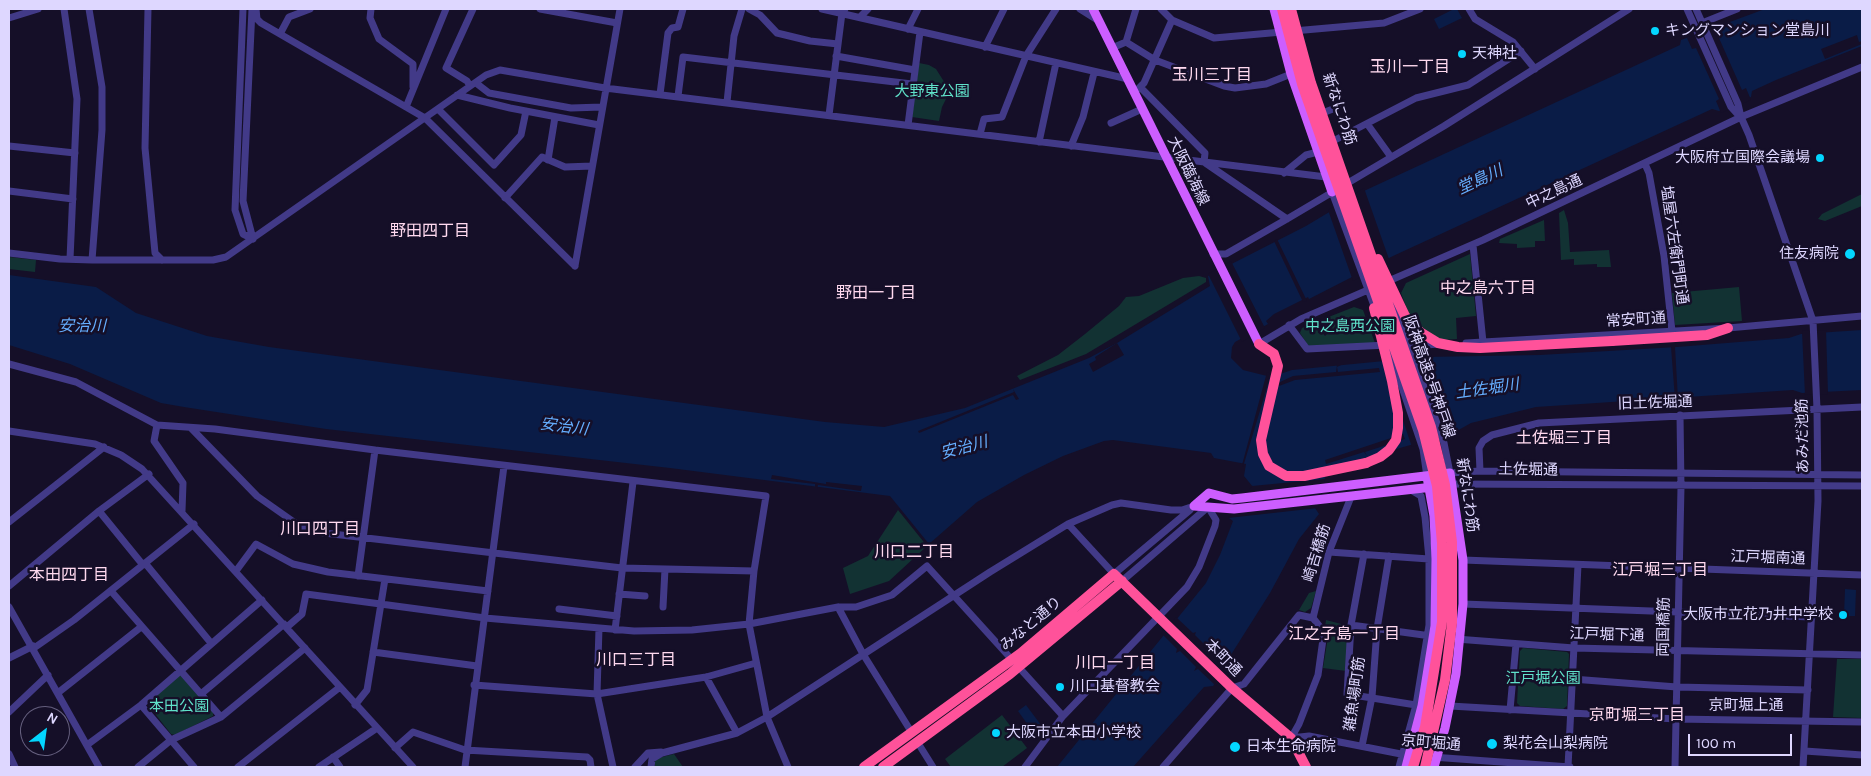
<!DOCTYPE html>
<meta charset="utf-8">
<style>
body{margin:0}
#map{position:relative;width:1871px;height:776px;overflow:hidden;background:#150f28;font-family:Karla,sans-serif}
canvas{display:block}
.frame{position:absolute;inset:0;border:10px solid #ded7ff;pointer-events:none}
.north{position:absolute;left:20px;top:706px;width:50px;height:50px;box-sizing:border-box;background:#150f28;border:1px solid #655f7e;border-radius:50%;rotate:30deg;font-size:14px;font-weight:700;line-height:20px;text-align:center;color:#ded7ff}
.north::after{content:'';display:block;margin:auto;width:18px;height:22px;background:#03d6ff;clip-path:polygon(50% 0,100% 100%,50% 72%,0 100%)}
.scale{position:absolute;left:1688px;top:734px;width:104px;height:22px;box-sizing:border-box;border:2px solid #ded7ff;border-top:0;padding-left:6px;font-size:15px;line-height:18px;white-space:nowrap;color:#ded7ff;-webkit-text-stroke:4px #150f28;paint-order:stroke}
</style>
<div id="map">
<canvas width="1871" height="776"></canvas>
<div class="frame"></div>
<div class="north">N</div>
<div class="scale">100 m</div>
</div>
<script>
const g = document.querySelector('canvas').getContext('2d');
g.lineJoin = 'round';
function fill(path, color) {
  g.fillStyle = color;
  g.fill(path, 'evenodd');
}
function toPath(rows) {
  const path = new Path2D();
  for (const r of rows) {
    path.moveTo(r[0], r[1]);
    for (let i = 2; i < r.length; i += 2) path.lineTo(r[i], r[i + 1]);
  }
  return path;
}
function stroke(path, color, width, dash) {
  g.strokeStyle = color;
  g.lineWidth = width;
  g.lineCap = dash ? 'butt' : 'round';
  g.setLineDash(dash || []);
  g.stroke(path);
}
function write(font, color, halo, rows, align = 'center') {
  g.font = font + ' Karla,"Noto Sans JP",sans-serif';
  g.lineWidth = 5;
  g.setLineDash([]);
  g.textBaseline = 'middle';
  g.strokeStyle = halo;
  g.fillStyle = color;
  for (const [text, x, y, turn = 0] of rows) {
    g.save();
    g.translate(x, y);
    g.rotate((+turn || 0) * Math.PI / 180);
    g.textAlign = isNaN(turn) ? turn : align;
    if (halo) g.strokeText(text, 0, 0);
    g.fillText(text, 0, 0);
    g.restore();
  }
}
fill(toPath([
 [919,63,929,65,936,69,950,91,942,107,939,121,912,117],
 [1862,194,1862,206,1825,221,1818,219,1822,214],
 [1564,210,1568,223,1570,252,1609,250,1611,267,1597,267,1597,264,1574,265,1574,259,1561,260,1559,213],
 [1544,220,1545,241,1535,241,1535,247,1517,248,1517,244,1499,243,1500,239],
 [1470,254,1476,316,1456,318,1457,339,1419,341,1401,293,1406,283],
 [9,257,36,260,35,272,9,269],
 [1199,276,1206,278,1206,282,1086,354,1020,380,1017,376,1058,355,1085,334,1119,306,1126,297,1139,296,1183,278],
 [1739,287,1742,321,1675,325,1672,293],
 [1354,307,1363,310,1375,343,1309,347,1300,333,1302,328,1314,323,1325,336,1330,331,1321,320],
 [898,510,927,546,889,581,850,594,843,568,868,556],
 [1316,591,1311,608,1305,612,1299,610,1309,593],
 [1326,620,1349,626,1346,671,1323,668,1329,631,1325,627],
 [1523,648,1567,652,1569,654,1567,706,1563,709,1520,706,1517,703,1520,651],
 [1837,659,1862,659,1862,718,1833,717],
 [177,676,182,676,213,712,213,716,175,735,171,734,149,706,150,702],
 [1002,715,1027,748,1002,767,951,767,945,759],
 [674,754,683,767,655,767,655,760,658,758]
]), '#123233');
fill(toPath([
 [1454,9,1457,9,1462,18,1439,29,1434,19],
 [1765,9,1862,9,1862,46,1776,80,1752,91,1751,97,1719,111,1712,109,1393,256,1309,299,1308,297,1274,314,1266,321,1268,324,1235,342,1232,347,1231,358,1243,370,1271,377,1292,370,1425,357,1540,355,1677,347,1789,338,1801,334,1862,330,1862,390,1802,393,1793,390,1536,407,1471,423,1455,432,1345,464,1326,475,1315,508,1319,514,1299,539,1270,593,1227,661,1227,667,1213,686,1204,687,1133,767,1057,767,1206,583,1220,555,1233,521,1229,518,1253,487,1244,476,1246,464,1214,458,1211,453,1113,440,1104,441,1063,456,1024,475,977,502,929,544,890,496,670,468,326,429,184,407,161,403,70,364,9,345,9,275,96,287,136,313,207,336,269,347,825,422,884,427,965,408,1089,358,1117,343,1210,286,1208,276,1306,226,1366,190,1680,45,1681,40],
 [1845,589,1856,590,1855,616,1844,616],
 [1026,705,1041,725,1033,732,1018,711]
]), '#0a1c47');
fill(toPath([
 [1717,25,1722,36,1719,38,1742,90,1746,88,1751,100,1721,113,1716,101,1719,99,1696,48,1692,49,1687,38],
 [1857,35,1859,42,1862,41,1862,44,1825,59,1821,49],
 [1364,188,1390,262,1353,281,1328,210],
 [1277,239,1307,301,1303,302,1274,241],
 [1231,261,1265,328,1242,342,1208,274],
 [1826,330,1828,394,1805,395,1802,331],
 [1117,343,1124,355,1093,372,1089,364,1096,360,1095,357],
 [1671,347,1675,347,1678,399,1675,399],
 [1423,355,1452,435,1412,447,1382,359],
 [1337,365,1341,365,1337,367,1338,372,1379,368,1380,372,1295,380,1279,386,1278,383,1293,376,1336,372],
 [1267,372,1271,374,1243,467,1242,465],
 [1013,389,1019,399,1016,400,1013,395,919,433,918,431,1014,392],
 [1403,434,1405,439,1365,452,1367,456,1364,452,1326,464,1325,460],
 [772,475,826,484,826,482,862,486,861,491,818,485,817,489,815,489,815,484,771,479],
 [1325,479,1318,508,1228,518,1252,486],
 [1176,617,1193,633,1196,632,1195,635,1211,651,1214,650,1214,653,1229,668,1216,686,1198,669,1194,671,1196,667,1180,651,1176,653,1177,649,1161,633]
]), '#150f28');
stroke(toPath([
 [64,9,77,99,70,259],
 [89,9,102,87,102,130,92,260],
 [148,9,145,148,155,253,162,260],
 [243,9,235,210,243,234,253,239],
 [252,9,243,201,253,239],
 [256,9,257,19,261,23,425,118,575,266],
 [371,9,370,18,379,39,413,64,413,87],
 [540,9,617,23],
 [749,9,760,15,777,33,810,41,838,44],
 [822,9,1128,79],
 [1080,9,1099,21],
 [1161,9,1172,20,1214,38,1384,23,1420,9],
 [1469,9,1475,19,1513,42,1535,69],
 [1687,9,1731,107,1740,117],
 [1696,9,1738,104,1741,117,1749,135,1813,321,1817,409,1818,501,1803,767],
 [860,17,868,9],
 [9,18,38,9],
 [1702,23,1737,9],
 [908,29,918,9],
 [280,34,289,17,310,9],
 [1126,42,1155,60,1224,86,1235,88,1266,84,1291,74],
 [985,47,1004,9],
 [1112,48,1126,42,1136,9],
 [836,56,915,70],
 [476,83,489,93,571,108,602,107],
 [470,86,467,81,446,68,473,9],
 [1141,88,1205,153,1204,162,1287,219],
 [1138,89,1144,83,1172,20],
 [660,94,668,33,672,28,678,27,683,9],
 [457,95,510,108,599,125],
 [678,96,683,57,912,84],
 [727,102,734,36,742,9],
 [406,107,446,9],
 [438,109,494,165,521,135,526,111],
 [1325,112,1338,107],
 [829,115,842,13,845,9],
 [1111,123,1142,109],
 [908,125,920,32],
 [1368,125,1391,157],
 [980,134,984,119,1002,117,1026,56,1056,9],
 [1335,140,1416,98,1468,85,1521,51],
 [1039,142,1056,63],
 [9,146,75,153],
 [1071,146,1083,117,1094,73],
 [548,160,555,117],
 [1645,164,1649,173,1664,256,1672,331],
 [1284,173,1306,155,1318,152],
 [9,191,73,199],
 [1332,192,1376,311],
 [505,198,542,157,565,167,592,166],
 [1473,245,1483,342],
 [9,253,60,259,92,260,213,260,226,257,486,75,500,70,605,88,1326,177],
 [1213,254,1226,254,1287,219,1444,126,1629,9],
 [575,266,620,9],
 [1394,303,1444,443,1450,473,1480,471,1862,475],
 [1289,325,1307,349,1387,345],
 [1386,340,1423,449,1427,477],
 [1466,343,1728,328,1862,316],
 [1259,344,1301,319,1483,240,1741,117,1862,67],
 [1411,346,1440,344],
 [9,364,76,382,157,425,215,429,375,450,766,496,754,571,749,624,767,717,788,767],
 [157,425,154,441,183,483,182,511],
 [191,428,257,496,301,527,324,533,622,568,754,571],
 [9,431,95,444,121,455,142,469,413,767],
 [1480,471,1479,448,1483,441,1492,435,1539,423,1862,407],
 [1452,484,1862,486],
 [99,511,143,565],
 [9,522,104,447],
 [1068,524,1114,574,1190,510],
 [1329,552,1429,559],
 [1364,554,1351,625,1347,694,1416,705],
 [1463,560,1862,575],
 [145,563,211,643],
 [236,571,256,544,293,564,328,572,488,591],
 [358,576,375,450],
 [9,586,99,511,149,474],
 [111,591,221,717],
 [619,594,645,596],
 [1463,604,1812,617],
 [9,607,99,767],
 [663,607,665,569],
 [838,607,863,654,912,733],
 [559,609,617,616],
 [1313,618,1329,552,1351,497],
 [1351,625,1438,637],
 [287,627,302,614,306,594,485,618,634,631,692,630,749,624,838,607,856,607,892,595,927,566,1063,716],
 [599,628,597,694,613,767],
 [615,630,633,482],
 [1456,639,1574,648,1862,655],
 [34,648,74,620,194,524],
 [373,652,477,666],
 [9,658,33,646],
 [706,677,737,733],
 [1572,679,1677,687,1808,690],
 [474,685,597,694,706,677,756,663],
 [59,692,141,627],
 [201,694,284,624],
 [141,705,194,767],
 [355,705,367,690,385,579],
 [1450,706,1676,719,1862,722],
 [1510,710,1516,644],
 [9,712,48,675],
 [1291,738,1309,736,1406,755],
 [1291,738,1299,724,1318,675,1324,632,1313,618],
 [918,743,933,767],
 [87,745,141,705,262,600],
 [1362,746,1372,697,1377,629,1389,556],
 [395,748,413,732,465,750,587,757,590,760,591,767],
 [1805,751,1862,755],
 [9,754,15,767],
 [333,757,340,767],
 [1432,757,1570,767],
 [138,767,171,740,221,717,305,648],
 [238,767,340,687],
 [319,767,377,728],
 [465,767,504,466],
 [635,767,648,753,661,752],
 [651,767,652,759,662,753,737,733,767,717,990,572,1068,524,1112,505,1121,503,1171,510,1182,510,1194,506],
 [1025,767,1063,716,1187,587,1199,567,1215,526,1216,520,1208,507,1122,581],
 [1163,767,1232,688,1244,684,1299,615,1313,618],
 [1399,767,1416,705,1429,625,1429,559,1425,517,1421,496,1411,490],
 [1568,767,1578,565],
 [1675,767,1681,487,1680,415]
]), '#423a88', 7);
stroke(toPath([
 [1093,9,1259,344],
 [1274,9,1291,74,1332,192],
 [1194,506,1209,493,1232,499,1242,498,1450,473,1463,560,1463,604,1456,674,1445,728,1434,767],
 [1194,506,1234,509,1433,487],
 [1406,767,1422,706,1435,626,1436,559,1434,516,1427,477]
]), '#cd5eff', 9);
stroke(toPath([
 [1612,341,1707,335,1728,328],
 [1259,344,1274,354,1278,366,1261,440,1263,454,1269,466,1286,476,1304,476,1366,463],
 [864,767,1021,653,1114,574,1232,688,1291,738,1306,767],
 [883,767,1010,674,1122,581]
]), '#ff529a', 10);
stroke(toPath([
 [1282,9,1302,84,1423,430,1437,486,1442,543,1442,622,1425,727,1413,767],
 [1291,9,1311,83,1431,427,1445,485,1452,542,1452,623,1445,680,1425,767],
 [1378,259,1405,316,1420,332,1438,343,1458,347,1480,348,1612,341],
 [1366,463,1380,457,1389,450,1396,440,1398,428,1398,413,1392,381,1374,308]
]), '#ff529a', 10);
for (const [x, y, r, color] of [
 [1655,31,5,"#03d6ff"],
 [1462,54,5,"#03d6ff"],
 [1820,158,5,"#03d6ff"],
 [1850,254,6,"#03d6ff"],
 [1843,615,5,"#03d6ff"],
 [1060,687,5,"#03d6ff"],
 [996,733,5,"#03d6ff"],
 [1492,744,6,"#03d6ff"],
 [1235,747,6,"#03d6ff"]
]) {
  const dot = new Path2D();
  dot.arc(x, y, r, 0, 2 * Math.PI);
  g.fillStyle = color;
  g.fill(dot);
  stroke(dot, '#150f28', 2);
}
write('15px', '#ded7ff', '#150f28', [
 ["キングマンション堂島川",1665,31],
 ["天神社",1472,54],
 ["大阪府立国際会議場",1810,158,"right"],
 ["住友病院",1839,254,"right"],
 ["大阪市立花乃井中学校",1833,615,"right"],
 ["川口基督教会",1070,687],
 ["大阪市立本田小学校",1006,733],
 ["梨花会山梨病院",1503,744],
 ["日本生命病院",1246,747]
], 'left');
write('15px', '#60e2ca', '#150f28', [
 ["大野東公園",932,92],
 ["中之島西公園",1350,327],
 ["江戸堀公園",1543,679],
 ["本田公園",179,707]
]);
write('15px', '#ded7ff', '#150f28', [
 ["新なにわ筋",1339,109,71],
 ["大阪臨海線",1188,171,64],
 ["中之島通",1554,192,-25],
 ["塩屋六左衛門町通",1674,245,82],
 ["常安町通",1636,320,-4],
 ["阪神高速3号神戸線",1429,377,71],
 ["旧土佐堀通",1655,403,-2],
 ["あみだ池筋",1803,436,-91],
 ["土佐堀通",1528,470,1],
 ["新なにわ筋",1467,495,81],
 ["崎吉橋筋",1317,553,-73],
 ["江戸堀南通",1768,558,2],
 ["みなと通り",1031,624,-40],
 ["両国橋筋",1664,627,-89],
 ["江戸堀下通",1607,635,2],
 ["本町通",1223,658,45],
 ["雑魚場町筋",1355,694,-82],
 ["京町堀上通",1746,706],
 ["京町堀通",1431,743,5]
]);
write('16px', '#ffd9ef', '#150f28', [
 ["玉川一丁目",1410,67],
 ["玉川三丁目",1212,75],
 ["野田四丁目",430,231],
 ["中之島六丁目",1488,288],
 ["野田一丁目",876,293],
 ["土佐堀三丁目",1564,438],
 ["川口四丁目",320,529],
 ["川口二丁目",914,552],
 ["江戸堀三丁目",1660,570],
 ["本田四丁目",69,575],
 ["江之子島一丁目",1344,634],
 ["川口三丁目",636,660],
 ["川口一丁目",1115,663],
 ["京町堀三丁目",1637,715]
]);
write('italic 16px', '#65aeff', '#150f28', [
 ["堂島川",1480,180,-25],
 ["安治川",82,326],
 ["土佐堀川",1487,389,-8],
 ["安治川",564,427,7],
 ["安治川",964,448,-15]
]);
</script>
